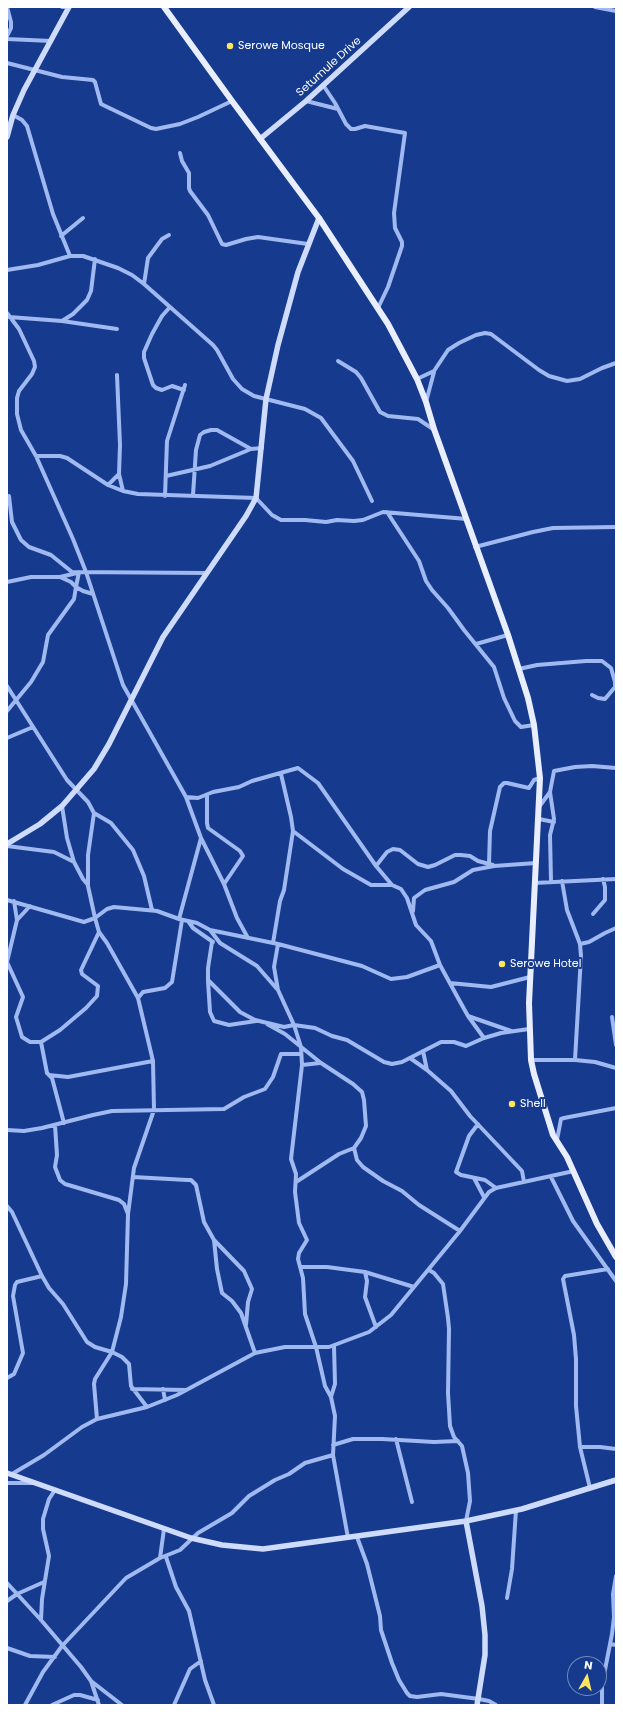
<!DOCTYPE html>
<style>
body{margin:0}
#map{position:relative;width:623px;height:1712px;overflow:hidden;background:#163a8d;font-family:Poppins,sans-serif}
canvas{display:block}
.frame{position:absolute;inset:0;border:8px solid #fff;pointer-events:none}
.north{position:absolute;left:567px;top:1656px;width:40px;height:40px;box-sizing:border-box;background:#163a8d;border:1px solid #7389bb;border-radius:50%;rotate:8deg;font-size:11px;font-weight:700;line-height:16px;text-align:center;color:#fff}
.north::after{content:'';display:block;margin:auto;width:14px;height:18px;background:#ffe65f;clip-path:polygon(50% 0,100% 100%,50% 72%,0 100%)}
</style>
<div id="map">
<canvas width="623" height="1712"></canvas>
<div class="frame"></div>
<div class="north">N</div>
</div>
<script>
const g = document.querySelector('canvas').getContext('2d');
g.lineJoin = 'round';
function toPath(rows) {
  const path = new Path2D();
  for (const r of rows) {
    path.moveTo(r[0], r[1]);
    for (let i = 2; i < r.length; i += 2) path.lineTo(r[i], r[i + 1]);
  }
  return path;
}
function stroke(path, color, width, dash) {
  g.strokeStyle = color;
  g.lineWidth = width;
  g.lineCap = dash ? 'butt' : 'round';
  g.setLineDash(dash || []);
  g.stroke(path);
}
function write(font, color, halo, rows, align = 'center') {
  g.font = font + ' Poppins,sans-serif';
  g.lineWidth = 4;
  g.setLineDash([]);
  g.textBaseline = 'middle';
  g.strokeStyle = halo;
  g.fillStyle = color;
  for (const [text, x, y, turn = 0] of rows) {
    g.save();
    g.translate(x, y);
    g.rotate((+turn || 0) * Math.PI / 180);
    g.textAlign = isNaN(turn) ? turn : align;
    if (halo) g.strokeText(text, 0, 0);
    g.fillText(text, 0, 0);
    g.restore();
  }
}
stroke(toPath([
 [62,7,69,7],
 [595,7,616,11],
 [7,36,11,28,11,22,7,7],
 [7,39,51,41],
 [7,63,62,77,93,80,95,82,101,104,151,128,156,129,180,124,198,117,232,101],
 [323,85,335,103,346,124,351,129,355,129,365,126,405,133,394,213,395,228,402,242,402,246,388,287,378,308],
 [306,101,338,109],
 [13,115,22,120,27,126,53,214,70,256],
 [180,153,182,161,189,173,189,188,190,191,208,215,222,244,226,245,246,239,258,237,308,244],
 [61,236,83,218],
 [7,270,38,265,70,256,83,256,118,268,132,275,144,284,213,345,217,350,233,379,242,389,254,396,305,409,321,418,353,461,372,501],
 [144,284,148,258,162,239,169,235],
 [170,307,162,316,152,334,144,352,144,358,153,385,156,388,162,390,172,386,184,390],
 [7,313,19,329,34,361,35,367,32,374,19,391,17,398,17,414,21,430,36,456,73,539,86,572,123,685,186,797,201,838,224,884,237,918,248,938],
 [9,317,62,321,117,329],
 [62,321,73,314,87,300,91,291,95,259],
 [338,361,356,372,361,378,380,412,388,416,418,419,433,429],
 [117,375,120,445,119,474,123,491],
 [417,379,434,371,448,350,459,343,476,335,485,333,491,334,539,370,549,376,567,381,580,379,602,368,616,363],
 [426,402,434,372],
 [36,456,60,456,67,458,108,485,123,491,138,494,256,498,272,515,281,520,305,520,326,522,337,520,354,521,363,520,383,512,467,519],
 [166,476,210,466,251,449,262,448],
 [108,485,119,474],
 [193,495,196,450,200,435,204,432,211,430,217,430,251,449],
 [9,496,12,522,21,540,29,547,51,555,72,572,207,573],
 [165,496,167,441,185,385],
 [387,512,419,561,426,581,432,590,448,608,464,630,494,667,504,698,515,721,521,727,534,725],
 [475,547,533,532,553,528,616,527],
 [60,577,71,582,76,587],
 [7,582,31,577,60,577,77,573],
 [76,587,79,572],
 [476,644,508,635],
 [519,669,537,665,586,661,602,661,611,668,615,682,615,687,605,699,598,698,592,695],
 [7,686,67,780,88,802,94,813,88,855,88,886,95,918,99,932,107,943,138,998,153,1061,154,1110,134,1168,128,1214,124,1204,119,1200,65,1184,60,1180,55,1167,57,1155,55,1125],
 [7,711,31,682,43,662,48,635,74,599,76,587,83,591,93,594],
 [7,738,33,727],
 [207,795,207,823,208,828,240,851,243,856,224,884],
 [186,797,198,798,213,792,239,787,252,781,298,768,318,783,376,866,392,885,401,889,407,898,416,925,431,941,440,965,458,998,468,1016,484,1038,501,1033,529,1029],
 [62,806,67,838,74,862,83,879,88,885],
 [539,807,550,792],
 [94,813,111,823,133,850,144,876,152,910],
 [539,819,554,822],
 [293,831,343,869,371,885,392,885],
 [7,846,54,852,74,862],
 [489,864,490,831,500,787,504,783,507,783,529,788,534,780,540,778],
 [376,866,387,852,393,849,400,850,418,864,428,867,435,865,455,855,461,855,470,856,478,861,493,865],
 [551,881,550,835,554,819,550,792,554,771,575,767,592,766,616,768],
 [562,881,567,910,580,944,581,956,575,1060],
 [534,883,616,879],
 [7,900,84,922,95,918,107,909,114,907,157,911,179,919,197,923,210,930,278,944,362,966,391,979,407,977,440,965],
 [413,911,414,898,425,890,454,882,473,870,494,866,536,863],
 [593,914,605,900,605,887,603,879],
 [179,919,201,838],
 [17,920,30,906],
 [188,921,193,928,213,942],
 [210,930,220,943,257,966,277,989],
 [212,942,208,968,208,980,240,1012,255,1020,284,1027,294,1025,315,1028,332,1036,347,1040,384,1062,392,1064,402,1062,441,1042,454,1042,466,1046,484,1038],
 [273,943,280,901,284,890,293,831,291,817,281,774],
 [278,944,274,967,278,990,294,1025,301,1047,302,1065,291,1159,296,1174,295,1192,299,1223,307,1240,299,1253,298,1259,303,1278,305,1314,316,1347,325,1386,331,1397],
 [580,944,589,942,605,933,616,928],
 [7,962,23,997,16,1017,22,1037,30,1042,41,1042,60,1030,86,1008,97,996,98,986,82,974,81,970,99,932],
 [7,962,17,920,14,901],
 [208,981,210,1012,214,1021,229,1025,256,1021],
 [450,983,491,987,530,977],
 [138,998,143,992,165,988,172,982,182,920],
 [468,1016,511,1031],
 [612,1017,616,1045],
 [267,1024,285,1034,321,1063,353,1084,362,1092,364,1100,366,1126,361,1138,354,1148,357,1160,363,1167,383,1181,402,1191,419,1205,460,1231],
 [41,1042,47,1073,52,1078,64,1123],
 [423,1051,427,1070,451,1091,470,1116,522,1171,524,1182],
 [410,1058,427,1070],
 [531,1060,575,1060,595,1062,616,1068],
 [302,1065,320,1063],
 [49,1075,68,1077,153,1061],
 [478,1124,469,1136,456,1172,461,1175,485,1180,496,1188],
 [7,1130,24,1131,42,1128,93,1115,112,1111,224,1109,244,1097,265,1089,273,1077,281,1054,301,1054],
 [557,1140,561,1119,564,1118,616,1108],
 [133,1177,187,1180,191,1180,196,1185,204,1222,214,1240,217,1269,222,1293,232,1301,241,1313,255,1353],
 [551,1177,573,1221,616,1281],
 [474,1178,484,1197],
 [296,1182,339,1154,354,1148],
 [7,1206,12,1212,42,1276,49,1288,63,1304,87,1342,95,1347,112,1352,121,1317,126,1284,128,1214],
 [214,1240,244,1271,252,1289,248,1302,246,1325],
 [300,1267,327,1267,365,1272,414,1287],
 [429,1270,434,1273,443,1284,448,1318,449,1329,448,1393,450,1426,454,1437,462,1446,468,1473,470,1501,466,1521],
 [365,1272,367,1281,365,1297,376,1327],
 [334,1346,335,1384,331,1397,335,1416,333,1455,348,1538],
 [7,1378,14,1374,23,1353,13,1296,15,1285,17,1282,42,1276],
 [132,1389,186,1390],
 [163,1389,165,1400],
 [97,1419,94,1384,95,1379,112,1352,122,1357,129,1364,131,1386,147,1407],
 [396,1439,412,1502],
 [333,1445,353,1439,382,1439,434,1442,458,1441],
 [580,1447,600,1447,616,1449],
 [12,1474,44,1455,82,1427,97,1419,147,1407,177,1395,255,1353,285,1347,329,1347,369,1332,391,1315,460,1231,489,1192,496,1188,574,1171],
 [7,1483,33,1483],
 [590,1488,580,1447,576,1406,576,1359,574,1335,563,1279,565,1276,608,1269],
 [357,1537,367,1564,380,1616,381,1630,392,1663,399,1680,407,1693,410,1696,417,1697,441,1694,479,1699,489,1701,496,1705],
 [166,1557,176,1587,189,1611,205,1680,214,1705],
 [160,1558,164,1529],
 [7,1583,41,1620,81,1667,91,1681,99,1705],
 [507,1598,512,1569,516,1510],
 [7,1601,17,1594,44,1582],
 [41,1620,42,1599,49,1556,43,1529,43,1519,49,1499,55,1490],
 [610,1644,616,1645],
 [7,1648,30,1656,55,1657],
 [91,1681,122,1705],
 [25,1705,43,1672,62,1646,126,1578,160,1558,180,1550,198,1533,232,1513,249,1496,275,1480,289,1474,305,1463,333,1455],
 [52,1705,74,1695,80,1695,98,1700],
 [174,1705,190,1669,201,1661],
 [602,1705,602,1685,612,1634,614,1617,613,1594,616,1576]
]), '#a0b9f0', 4);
stroke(toPath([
 [7,137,13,115,24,90,69,7],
 [260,139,306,101,409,7],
 [7,844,40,824,62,806,94,769,109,744,163,637,246,516,256,498,266,399,278,345,298,272,319,218],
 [7,1473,191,1538,222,1545,263,1549,466,1521,522,1509,616,1480],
 [466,1521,482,1606,485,1635,485,1655,477,1705]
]), '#cedbfb', 5.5);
stroke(toPath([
 [164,7,232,101,319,218,388,324,417,379,426,402,434,429,508,635,528,698,534,725,540,778,529,1003,531,1060,534,1074,553,1135,567,1157,597,1224,616,1257]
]), '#e9eeff', 6);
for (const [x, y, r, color] of [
 [230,46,4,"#ffe65f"],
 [502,964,4,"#ffe65f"],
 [512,1104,4,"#ffe65f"]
]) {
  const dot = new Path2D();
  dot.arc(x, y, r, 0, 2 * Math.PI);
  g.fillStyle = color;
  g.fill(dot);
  stroke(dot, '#163a8d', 1.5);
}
write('11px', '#fff', '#163a8d', [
 ["Serowe Mosque",238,46],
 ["Serowe Hotel",510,964],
 ["Shell",520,1104]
], 'left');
write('11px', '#fff', '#163a8d', [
 ["Setumule Drive",329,67,-42]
]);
</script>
